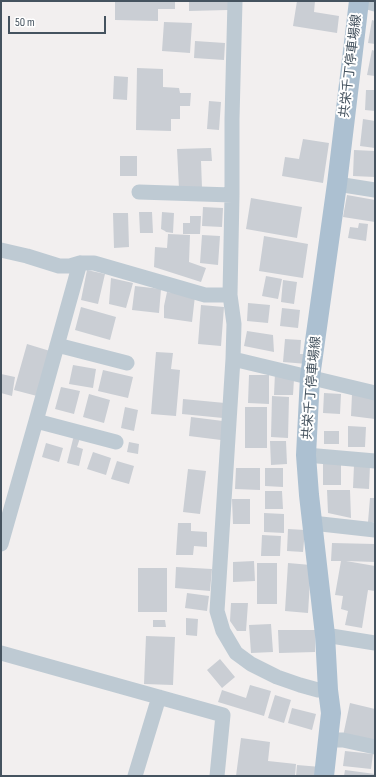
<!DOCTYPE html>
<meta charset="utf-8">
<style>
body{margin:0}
#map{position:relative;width:376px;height:777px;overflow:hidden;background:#f2efef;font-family:"Sofia Sans Condensed",sans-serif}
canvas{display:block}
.frame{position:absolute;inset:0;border:2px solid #45535f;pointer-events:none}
.scale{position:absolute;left:8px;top:16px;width:98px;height:18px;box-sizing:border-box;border:2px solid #45535f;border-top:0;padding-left:5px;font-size:12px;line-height:14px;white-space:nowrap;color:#45535f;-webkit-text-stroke:3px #fff;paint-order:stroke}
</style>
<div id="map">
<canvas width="376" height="777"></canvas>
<div class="frame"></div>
<div class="scale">50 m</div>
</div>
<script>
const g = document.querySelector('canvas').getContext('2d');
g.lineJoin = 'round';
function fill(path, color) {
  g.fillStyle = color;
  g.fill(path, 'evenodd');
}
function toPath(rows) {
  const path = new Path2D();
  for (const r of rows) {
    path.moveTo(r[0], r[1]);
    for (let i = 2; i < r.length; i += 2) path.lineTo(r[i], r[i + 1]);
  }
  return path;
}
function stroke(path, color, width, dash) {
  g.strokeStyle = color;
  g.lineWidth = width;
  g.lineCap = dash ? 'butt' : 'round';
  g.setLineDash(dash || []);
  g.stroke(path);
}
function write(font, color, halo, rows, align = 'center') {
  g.font = font + ' "Sofia Sans Condensed","Noto Sans JP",sans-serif';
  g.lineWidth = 4;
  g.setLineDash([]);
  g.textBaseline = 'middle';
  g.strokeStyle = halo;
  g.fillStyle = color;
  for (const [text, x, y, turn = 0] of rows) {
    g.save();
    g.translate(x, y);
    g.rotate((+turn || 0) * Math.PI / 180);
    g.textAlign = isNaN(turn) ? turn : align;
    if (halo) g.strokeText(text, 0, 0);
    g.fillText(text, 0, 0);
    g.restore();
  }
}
fill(toPath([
 [115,1,175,1,175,9,158,9,158,21,115,20],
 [189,1,228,1,228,10,189,11],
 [297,1,315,1,314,12,339,16,337,33,293,26],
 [372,20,375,21,375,44,368,43],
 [164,22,192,23,190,53,162,51],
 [195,41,225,43,224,60,194,58],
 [372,50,375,51,375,76,367,75],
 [137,68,163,69,163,87,179,88,180,93,191,93,190,106,180,106,180,119,171,119,171,131,136,130],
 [114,76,128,77,127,100,113,99],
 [366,90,375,90,375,111,365,110],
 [209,101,221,102,219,130,207,129],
 [363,119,375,121,375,148,360,146],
 [303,139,329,143,323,183,282,176,285,157,299,159],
 [211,148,212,161,201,161,202,188,179,189,177,149],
 [354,150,375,151,375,177,353,176],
 [120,156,137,156,137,176,120,176],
 [347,195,375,200,375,222,343,217],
 [251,198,302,207,297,238,246,229],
 [203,207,223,208,222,227,202,226],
 [139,212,152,212,153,233,140,233],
 [162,212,174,213,173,233,166,232,165,231,161,229],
 [113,213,128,213,129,247,114,248],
 [190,216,201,216,200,234,183,234,183,223,190,223],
 [359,223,368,224,366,241,348,238,350,227,358,228],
 [168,234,190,235,189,262,206,268,201,282,154,267,155,247,167,248],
 [202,235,220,236,218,265,200,263],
 [264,236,308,244,303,278,259,271],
 [87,270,105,274,98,304,81,300],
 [266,276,282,279,278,299,262,296],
 [111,278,133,283,126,308,109,304],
 [283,280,297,282,294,304,281,302],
 [135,286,161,289,159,313,132,310],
 [167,292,195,296,192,322,164,318,164,306],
 [248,303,270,305,268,323,247,321],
 [201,305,224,307,221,346,198,344],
 [81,307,116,317,110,340,75,330],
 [282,308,300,310,298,328,280,326],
 [247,331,273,335,274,352,244,346],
 [285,339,301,340,300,354,308,354,307,364,283,362],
 [27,344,50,351,37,396,14,390],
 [156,352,173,353,171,369,180,370,176,416,151,414],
 [73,365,96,369,93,388,69,384],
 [103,370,133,377,128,398,98,391],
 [275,373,294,379,293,395,274,395],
 [1,374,15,377,12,396,1,393],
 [249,375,269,375,269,404,248,403],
 [61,387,80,391,74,414,55,409],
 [324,393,341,394,340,414,323,413],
 [89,394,110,400,104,423,83,417],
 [352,394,375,399,375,419,351,416],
 [272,396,289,397,288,438,271,437],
 [183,399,225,403,223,418,182,414],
 [125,407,138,410,134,431,121,428],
 [245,407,267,407,267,448,245,448],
 [191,417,223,421,221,440,189,436],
 [348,426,366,427,365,447,348,447],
 [324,431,339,431,339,444,324,444],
 [74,435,80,438,77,447,83,449,79,466,67,463],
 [270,441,286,441,287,464,271,465],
 [129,442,139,444,138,454,127,452],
 [46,443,63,448,59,462,42,457],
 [93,452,111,458,106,475,87,469],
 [117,461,134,466,129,484,111,479],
 [323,462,341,463,341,485,323,485],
 [354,465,370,465,369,489,353,488],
 [236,468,260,468,260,490,235,489],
 [265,468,283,468,283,487,265,486],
 [188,469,206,471,200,514,183,512],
 [327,490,350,490,351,518,328,513],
 [265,491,282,491,283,509,265,509],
 [370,498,375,498,375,522,368,522],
 [232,499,250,499,250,524,233,524],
 [264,513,284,514,284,533,264,532],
 [178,523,191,523,191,531,207,532,207,547,194,546,193,555,176,555],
 [288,529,305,530,303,552,287,551],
 [262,535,281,536,280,556,261,556],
 [332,543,375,544,375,562,346,561,375,566,375,591,368,590,362,628,345,625,348,611,341,609,343,596,335,595,341,561,331,561],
 [254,561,255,581,233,582,233,562],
 [257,563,277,563,277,604,257,604],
 [288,563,311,565,308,613,285,611],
 [176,567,212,569,210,591,175,588],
 [138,568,167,568,167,612,138,612],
 [187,593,209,596,207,611,185,608],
 [231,603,248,603,246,631,237,631,230,621],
 [186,618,198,619,197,636,186,635],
 [153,620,165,620,166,627,153,627],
 [271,624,273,652,251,653,249,625],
 [278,630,315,630,315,652,279,653],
 [146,636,175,637,173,685,144,684],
 [220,659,235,677,222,688,207,670],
 [250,685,271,691,264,716,218,702,222,690,246,698],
 [275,695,291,700,284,723,268,718],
 [350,703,375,709,375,743,343,736],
 [292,708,316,714,312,730,288,723],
 [241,738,270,742,268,761,296,764,295,776,236,776],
 [345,751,373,754,371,769,343,766],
 [297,765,321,767,320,776,296,776],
 [345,770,375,774,375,776,344,776]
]), '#caced4');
stroke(toPath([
 [235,1,232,119,232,195,230,295,234,324,233,359,217,611,223,631,236,653,251,664,277,677,300,685,318,690,328,690],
 [364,1,375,4],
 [337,184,375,190],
 [139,192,232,195],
 [1,250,27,256,59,266,70,266,80,263,94,263,205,295,230,295],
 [57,345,127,363],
 [233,359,375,393],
 [36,421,116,442],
 [306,455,375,461],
 [312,523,375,530],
 [1,544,36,421,80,263],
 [325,635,375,643],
 [1,653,223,715,217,776],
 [328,740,343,740,375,747],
 [135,776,159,697]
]), '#becad3', 15);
stroke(toPath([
 [324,776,331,713,328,690,325,635,309,495,306,455,310,377,337,184,359,1]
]), '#acc0d1', 20);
write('13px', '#45535f', '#fff', [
 ["共栄千丁停車場線",351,66,-83],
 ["共栄千丁停車場線",312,388,-85]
]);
</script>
